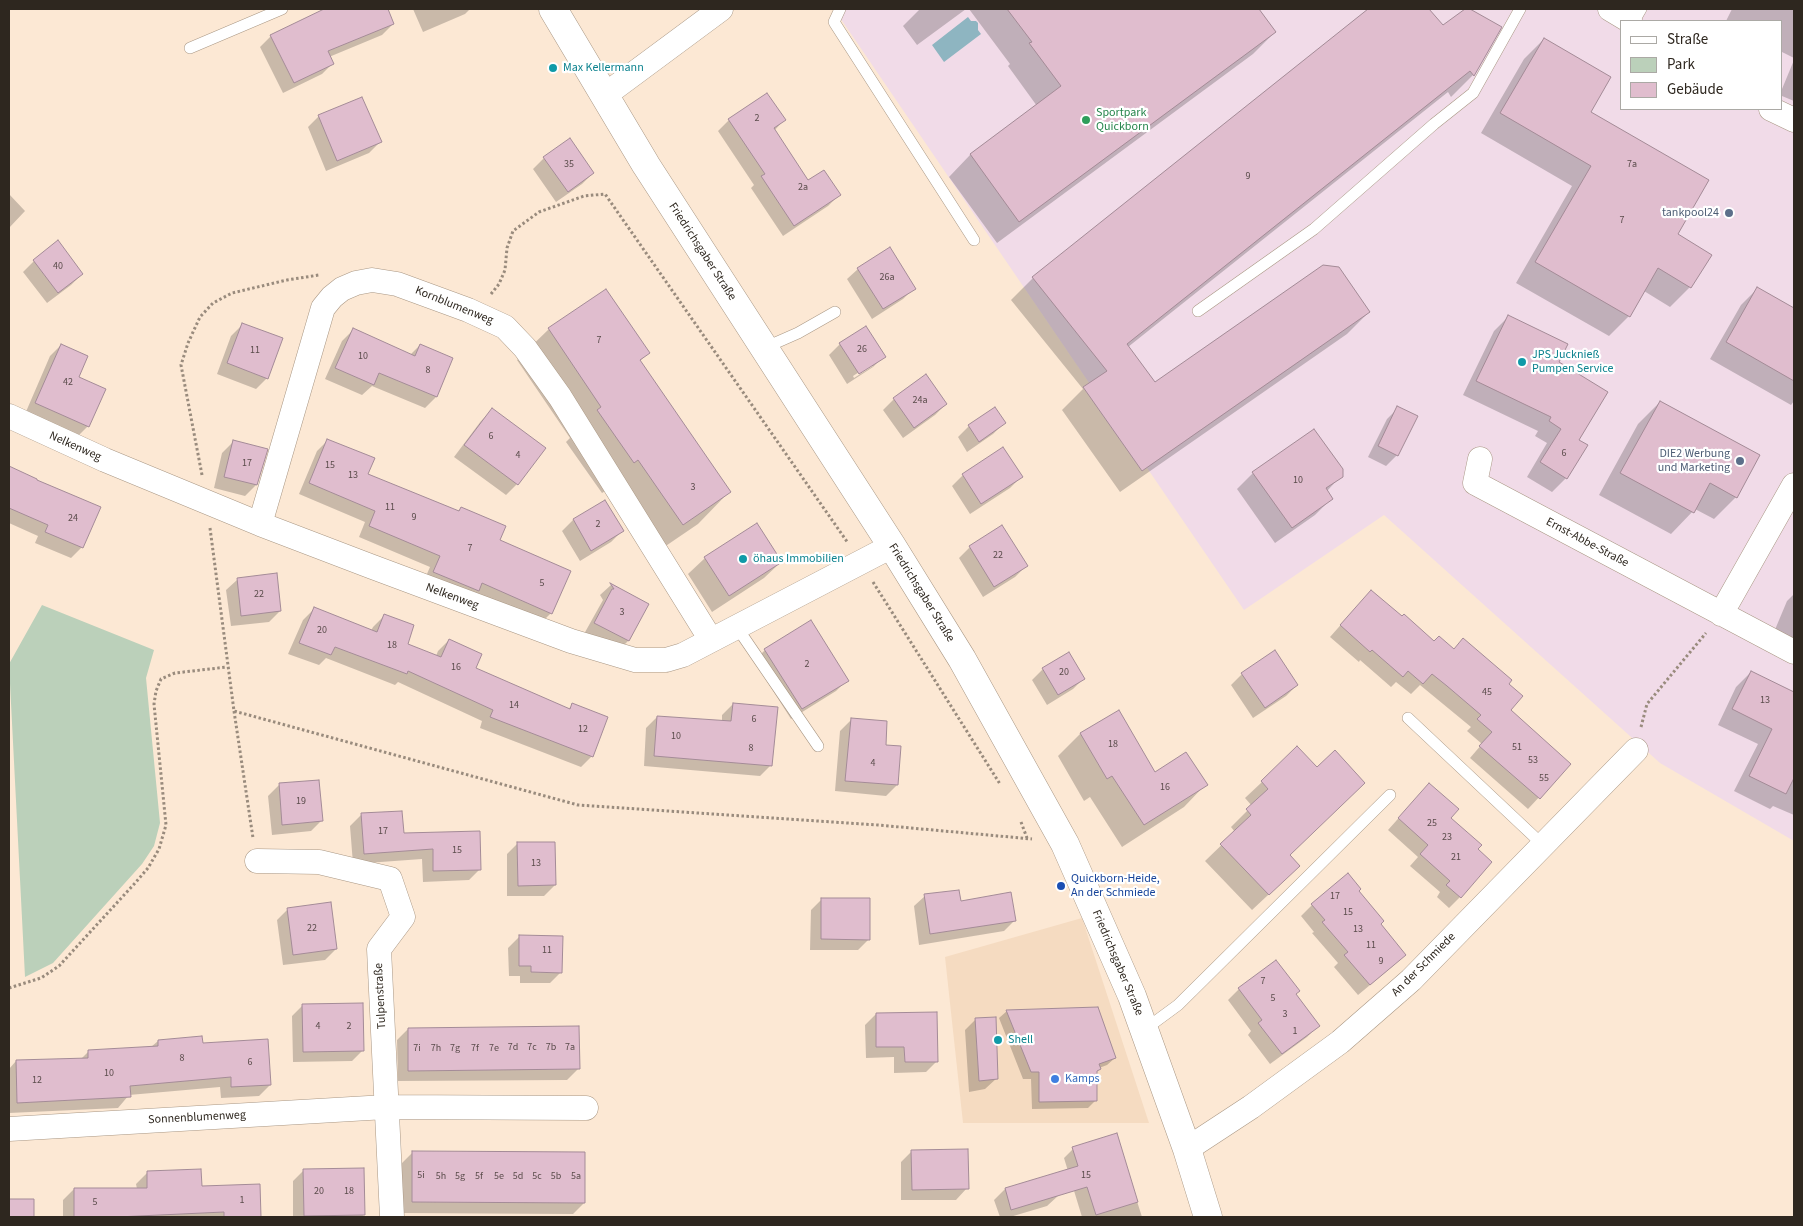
<!DOCTYPE html>
<meta charset="utf-8">
<style>
body{margin:0}
#map{position:relative;width:1803px;height:1226px;overflow:hidden;background:#fce8d4;font-family:"Source Sans 3",sans-serif}
canvas{display:block}
.frame{position:absolute;inset:0;border:10px solid #2e271f;pointer-events:none}
.legend{position:absolute;left:1620px;top:20px;width:162px;height:90px;box-sizing:border-box;background:#fff;border:1px solid #aba9a5;margin:0;padding:6px 9px;list-style:none;font-size:15px;color:#2e271f}
.legend li{display:flex;align-items:center;gap:10px;height:25px}
.legend b{width:25px;border:1px solid #aba9a5}
</style>
<div id="map">
<canvas width="1803" height="1226"></canvas>
<div class="frame"></div>
<ul class="legend">
<li><b style="height:6px;background:#fff"></b>Straße</li>
<li><b style="height:14px;background:#bbd0ba"></b>Park</li>
<li><b style="height:14px;background:#e0bdce"></b>Gebäude</li>
</ul>
</div>
<script>
const g = document.querySelector('canvas').getContext('2d');
g.lineJoin = 'round';
function fill(path, color) {
  g.fillStyle = color;
  g.fill(path, 'evenodd');
}
function toPath(rows) {
  const path = new Path2D();
  for (const r of rows) {
    path.moveTo(r[0], r[1]);
    for (let i = 2; i < r.length; i += 2) path.lineTo(r[i], r[i + 1]);
  }
  return path;
}
function stroke(path, color, width, dash) {
  g.strokeStyle = color;
  g.lineWidth = width;
  g.lineCap = dash ? 'butt' : 'round';
  g.setLineDash(dash || []);
  g.stroke(path);
}
function write(font, color, halo, rows, align = 'center') {
  g.font = font + ' "Source Sans 3",sans-serif';
  g.lineWidth = 4.5;
  g.setLineDash([]);
  g.textBaseline = 'middle';
  g.strokeStyle = halo;
  g.fillStyle = color;
  for (const [text, x, y, turn = 0] of rows) {
    g.save();
    g.translate(x, y);
    g.rotate((+turn || 0) * Math.PI / 180);
    g.textAlign = isNaN(turn) ? turn : align;
    if (halo) g.strokeText(text, 0, 0);
    g.fillText(text, 0, 0);
    g.restore();
  }
}
fill(toPath([
 [1082,918,1149,1123,963,1123,945,957]
]), '#f5dbc1');
fill(toPath([
 [834,9,1794,9,1794,841,1660,763,1384,515,1244,610],
 [1622,21,1782,21,1782,109,1622,109]
]), '#f1dbe8');
fill(toPath([
 [42,605,154,650,146,678,160,823,154,846,142,864,53,963,25,977,9,664]
]), '#bbd0ba');
fill(toPath([
 [968,17,971,21,976,21,978,23,978,30,981,34,944,62,932,45]
]), '#8eb5c1');
fill(toPath([
 [327,9,386,9,393,24,382,35,329,57,333,63,322,74,283,93,260,47,271,36],
 [413,9,470,9,465,14,423,32],
 [920,9,966,9,917,45,903,26],
 [969,9,1257,9,1275,32,1253,54,997,243,949,177,970,155,1037,106,1008,66,1010,64],
 [1370,9,1428,9,1443,27,1467,9,1500,27,1473,75,1451,97,1448,92,1128,347,1154,384,1369,312,1347,334,1120,492,1062,410,1083,389,1011,300,1033,278],
 [1732,9,1794,9,1794,58,1782,52,1782,21,1726,21],
 [1544,39,1589,112,1677,234,1690,287,1670,307,1644,291,1629,316,1609,336,1516,283,1572,186,1481,133,1524,59],
 [1794,60,1794,101,1782,96,1782,89],
 [319,116,380,142,369,153,326,171,308,127],
 [729,120,784,120,774,131,808,182,839,195,828,206,783,236,751,188,754,185,718,131],
 [569,140,593,173,582,184,556,202,533,169,544,158],
 [9,194,25,211,9,228],
 [58,242,82,274,71,285,47,303,23,272,34,261],
 [858,269,914,288,903,299,872,319,847,279],
 [1757,289,1794,310,1794,401,1791,405,1710,359,1741,305],
 [1508,317,1558,363,1566,478,1552,492,1527,477,1547,443,1535,436,1538,431,1463,395,1494,331],
 [242,325,267,378,256,389,217,374,231,336],
 [866,328,884,356,873,367,847,384,829,355,840,344],
 [873,363,873,366,854,378,853,376],
 [549,329,648,353,640,361,729,492,698,524,651,556,607,490,602,493,566,442,570,438,517,360],
 [353,330,410,355,420,345,451,359,436,397,425,408,372,386,362,395,325,379,342,341],
 [61,345,77,378,88,426,77,437,25,414,50,356],
 [926,376,946,404,935,415,903,438,883,410,894,399],
 [1660,402,1736,497,1714,519,1695,509,1671,534,1599,495,1638,424],
 [1398,408,1397,455,1386,466,1368,457,1387,419],
 [492,410,517,484,506,495,454,457,481,421],
 [1004,423,993,434,967,452,958,437,969,426],
 [328,440,367,474,457,512,461,508,498,540,551,613,540,624,423,583,430,567,359,537,365,522,299,494,317,451],
 [233,442,266,450,256,485,245,496,214,488,222,453],
 [9,468,36,479,82,547,71,558,35,543,38,536,9,523],
 [1253,473,1341,476,1327,491,1332,498,1315,515,1275,543,1237,489],
 [963,475,1021,477,1010,488,970,514,952,486],
 [605,502,622,531,611,542,580,561,562,531,573,520],
 [970,547,1026,566,1015,577,983,597,959,558],
 [705,558,781,562,764,578,712,612,688,574],
 [276,574,280,611,269,622,231,626,226,590,237,580],
 [611,585,647,604,628,641,617,652,584,634,603,600,600,595],
 [1794,594,1794,641,1774,632,1787,601],
 [1361,602,1434,643,1453,650,1507,684,1509,710,1570,764,1528,809,1470,758,1482,744,1467,731,1471,727,1420,685,1411,694,1396,682,1391,687,1360,660,1359,662,1330,637],
 [314,609,371,631,373,627,384,616,406,644,436,656,438,651,449,640,474,668,568,709,573,705,592,756,581,767,480,728,482,721,398,682,395,685,326,658,319,665,288,654,303,620],
 [765,650,847,680,836,691,791,719,754,661],
 [1043,669,1084,678,1073,689,1047,705,1032,680],
 [1751,672,1794,693,1794,815,1773,806,1770,809,1734,791,1758,744,1718,725,1736,687],
 [1242,674,1297,685,1286,696,1253,718,1231,685],
 [733,704,771,765,760,776,644,766,646,728,657,717,722,721,722,715],
 [1119,712,1155,773,1206,784,1184,807,1122,847,1090,797,1084,801,1058,756,1080,734],
 [851,720,897,785,886,796,835,791,840,731],
 [1317,769,1288,856,1282,882,1252,910,1205,861,1235,832,1231,827,1252,806,1245,798,1262,782],
 [1429,784,1450,818,1476,849,1460,897,1449,908,1437,897,1440,892,1410,866,1418,857,1388,830],
 [279,785,322,820,311,831,272,835,268,796],
 [361,815,403,834,480,869,469,880,423,882,422,859,353,864,350,826],
 [518,843,555,885,544,896,507,896,507,854],
 [1357,891,1379,925,1393,966,1358,995,1334,967,1338,963,1312,933,1314,932,1301,916,1312,905],
 [925,896,960,902,1015,920,1004,931,919,945,914,906],
 [822,899,869,939,858,950,810,950,811,910],
 [288,909,336,949,325,960,283,965,277,920],
 [519,937,561,972,550,983,520,983,520,976,509,976,508,948],
 [1239,989,1295,995,1318,1026,1307,1037,1270,1064,1248,1035,1251,1031,1228,1000],
 [303,1005,363,1050,352,1061,293,1062,292,1016],
 [1007,1011,1115,1058,1107,1065,1099,1068,1095,1073,1096,1100,1088,1108,1032,1109,1031,1079,1023,1079,999,1018],
 [876,1014,937,1061,926,1072,894,1073,894,1057,866,1058,865,1025],
 [976,1019,997,1078,985,1089,969,1092,965,1030],
 [408,1029,578,1069,567,1080,398,1081,397,1040],
 [158,1041,202,1044,270,1085,259,1096,221,1098,220,1087,129,1095,118,1108,9,1113,9,1069,16,1061,81,1059,89,1051,151,1047],
 [1116,1135,1142,1217,1082,1217,1064,1158,1075,1147],
 [912,1151,967,1188,956,1200,901,1200,901,1162],
 [413,1152,584,1203,573,1214,401,1213,402,1163],
 [304,1170,364,1215,361,1217,293,1217,293,1181],
 [147,1173,201,1187,259,1185,260,1217,63,1217,63,1200,74,1189,137,1189,136,1184],
 [1005,1189,1059,1195,1047,1206,1010,1217,1000,1217,994,1200]
]), '#0003');
const building = toPath([
 [324,9,388,9,394,24,328,51,334,64,294,83,270,35,324,9],
 [1007,9,1259,9,1276,32,1019,222,970,154,1061,86,1029,43,1032,42,1007,9],
 [1368,9,1429,9,1443,25,1465,9,1470,9,1502,27,1474,76,1470,71,1127,344,1155,382,1323,265,1339,267,1370,312,1142,471,1083,387,1107,371,1032,277,1368,9],
 [1544,38,1611,77,1591,112,1709,180,1678,234,1712,255,1691,288,1658,268,1630,317,1535,262,1591,166,1500,113,1544,38],
 [767,93,786,120,774,128,808,180,824,170,841,195,794,226,761,176,765,174,728,119,767,93],
 [362,97,382,142,337,161,318,115,362,97],
 [570,138,594,173,568,192,543,157,570,138],
 [58,240,83,274,58,293,33,260,58,240],
 [890,247,916,289,883,309,857,268,890,247],
 [1757,287,1794,308,1794,381,1726,342,1757,287],
 [606,289,650,353,640,360,731,492,683,525,638,460,634,463,597,410,601,407,548,328,606,289],
 [1508,315,1568,344,1559,362,1608,392,1579,440,1588,445,1567,479,1540,462,1561,429,1549,421,1551,417,1476,381,1508,315],
 [242,323,283,338,268,379,227,363,242,323],
 [866,326,886,357,859,374,839,343,866,326],
 [353,328,415,356,420,344,453,358,437,397,379,373,374,385,335,368,353,328],
 [61,344,88,356,79,377,106,389,89,427,35,403,61,344],
 [926,374,947,404,914,428,893,398,926,374],
 [1660,401,1760,455,1737,498,1710,483,1694,513,1620,473,1660,401],
 [1397,406,1418,416,1398,456,1378,446,1397,406],
 [995,407,1006,423,979,442,968,425,995,407],
 [492,408,546,448,518,485,464,445,492,408],
 [1314,429,1343,469,1343,477,1326,488,1333,499,1292,528,1252,472,1314,429],
 [327,439,375,458,368,474,459,511,461,507,506,526,500,540,571,571,552,614,482,583,479,591,433,572,440,556,369,526,375,511,309,483,327,439],
 [233,440,268,449,257,485,224,477,233,440],
 [1003,447,1023,477,981,504,962,474,1003,447],
 [9,466,37,479,37,480,101,507,83,548,45,532,48,525,9,508,9,466],
 [605,500,624,531,591,551,573,519,605,500],
 [757,523,782,562,729,596,704,557,757,523],
 [1002,525,1028,566,994,587,969,546,1002,525],
 [277,573,281,611,241,616,237,578,277,573],
 [610,583,649,604,629,641,594,623,612,589,614,589,610,583],
 [1371,590,1402,616,1404,614,1434,641,1439,636,1454,649,1463,638,1512,680,1509,684,1523,696,1511,710,1571,764,1540,799,1479,746,1492,732,1477,719,1481,715,1447,686,1432,674,1423,684,1408,671,1403,677,1372,650,1370,652,1340,625,1371,590],
 [314,607,377,632,384,614,414,625,408,644,441,657,449,639,482,654,476,668,570,709,572,703,608,717,593,757,490,717,493,710,408,671,407,674,335,647,331,655,299,643,314,607],
 [811,620,849,681,802,709,764,649,811,620],
 [1275,650,1298,685,1265,708,1241,673,1275,650],
 [1069,652,1085,679,1058,695,1042,668,1069,652],
 [1751,671,1794,692,1794,778,1786,794,1749,776,1772,729,1732,709,1751,671],
 [733,703,778,707,772,766,654,756,657,716,731,721,733,703],
 [1119,710,1155,772,1186,752,1208,785,1144,825,1112,776,1107,779,1080,733,1119,710],
 [851,718,887,721,886,745,901,746,898,785,845,781,851,718],
 [1297,746,1317,767,1335,750,1365,783,1290,855,1300,866,1269,895,1220,844,1251,815,1246,809,1268,789,1261,781,1297,746],
 [319,780,323,821,282,825,279,783,319,780],
 [1429,783,1459,809,1451,818,1482,845,1478,849,1492,862,1461,898,1446,885,1450,881,1420,854,1428,845,1398,818,1429,783],
 [402,811,404,833,480,831,481,870,433,871,433,849,364,854,361,813,402,811],
 [517,842,555,842,556,885,518,886,517,842],
 [1348,873,1361,889,1359,891,1384,921,1381,924,1406,955,1370,985,1344,955,1348,952,1322,922,1325,920,1311,904,1348,873],
 [959,890,961,901,1011,892,1016,921,930,934,924,894,959,890],
 [821,898,870,898,870,940,821,939,821,898],
 [331,902,337,949,293,955,287,908,331,902],
 [519,935,563,936,562,973,531,972,531,966,519,966,519,935],
 [1276,960,1300,991,1296,994,1320,1026,1282,1054,1258,1023,1262,1020,1238,988,1276,960],
 [363,1003,364,1051,303,1052,302,1004,363,1003],
 [1098,1007,1116,1058,1099,1064,1101,1069,1097,1071,1097,1101,1039,1102,1039,1072,1031,1072,1006,1010,1098,1007],
 [937,1012,938,1062,905,1062,904,1047,876,1047,876,1013,937,1012],
 [996,1017,998,1079,979,1081,975,1018,996,1017],
 [579,1026,580,1069,408,1071,408,1028,579,1026],
 [202,1036,203,1043,268,1039,271,1085,231,1087,231,1077,130,1086,131,1097,17,1103,16,1060,88,1058,88,1050,158,1046,158,1040,202,1036],
 [1117,1133,1138,1202,1096,1215,1087,1187,1011,1210,1005,1188,1078,1166,1072,1147,1117,1133],
 [968,1149,969,1189,912,1190,911,1150,968,1149],
 [412,1151,585,1152,585,1203,412,1202,412,1151],
 [364,1168,365,1215,304,1216,303,1169,364,1168],
 [201,1169,202,1186,260,1184,261,1217,224,1217,224,1212,117,1217,74,1217,74,1188,147,1188,147,1171,201,1169],
 [9,1199,34,1199,34,1217,9,1217,9,1199]
]);
fill(building, '#e0bdce');
stroke(building, '#a48b97', 1);
const lane = toPath([
 [840,9,834,22,974,240],
 [1634,21,1641,9],
 [190,48,282,9],
 [1198,311,1314,229,1434,124,1473,93,1520,9],
 [764,348,798,333,835,312],
 [736,626,818,746],
 [1408,718,1543,845],
 [1144,1030,1178,1005,1390,795]
]);
const street = toPath([
 [1610,9,1630,21],
 [605,95,721,9],
 [1771,109,1794,120],
 [9,416,105,460,260,524,370,566,571,641,635,660,666,660,683,655,892,546],
 [1480,459,1475,483,1794,652],
 [260,524,323,308,332,297,342,289,356,283,372,280,397,284,468,310,505,327,525,348,560,397,711,640],
 [1721,614,1794,485],
 [257,861,319,862,390,879,403,917,379,949,392,1217],
 [9,1129,386,1107,586,1108],
 [1187,1149,1251,1107,1340,1042,1411,980,1636,750]
]);
const secondary = toPath([
 [553,9,646,165,892,546,962,659,1065,844,1132,996,1187,1149,1208,1217]
]);
stroke(lane, '#a99784', 12);
stroke(street, '#a99784', 25);
stroke(secondary, '#a99784', 29);
stroke(toPath([
 [491,294,499,284,505,270,507,248,513,231,539,212,584,196,605,194,848,543],
 [202,475,181,365,188,343,200,317,213,303,232,293,287,280,319,275],
 [210,528,234,711,578,805,878,825,1032,839],
 [873,582,1000,784],
 [234,711,253,838],
 [1641,727,1647,704,1706,633],
 [1021,822,1027,838],
 [9,988,41,978,59,966,136,882,148,868,159,849,166,825,154,704,156,691,161,679,175,673,227,667]
]), '#998b7d', 3, [2.5, 2.5]);
stroke(lane, '#fff', 11);
stroke(street, '#fff', 24);
stroke(secondary, '#fff', 28);
for (const [x, y, r, color] of [
 [553,68,5,"#0f9aa8"],
 [1086,120,5,"#2e9e5b"],
 [1729,213,5,"#5c6f8a"],
 [1522,362,5,"#0f9aa8"],
 [1740,461,5,"#5c6f8a"],
 [743,559,5,"#0f9aa8"],
 [1061,886,5,"#1a4fb4"],
 [998,1040,5,"#0f9aa8"],
 [1055,1079,5,"#3f7fe0"]
]) {
  const dot = new Path2D();
  dot.arc(x, y, r, 0, 2 * Math.PI);
  g.fillStyle = color;
  g.fill(dot);
  stroke(dot, '#fff', 2);
}
write('10px', '#5a4c4b', null, [
 ["2",757,119],
 ["35",569,165],
 ["7a",1632,165],
 ["9",1248,177],
 ["2a",803,188],
 ["7",1622,221],
 ["40",58,267],
 ["26a",887,278],
 ["7",599,341],
 ["26",862,350],
 ["11",255,351],
 ["10",363,357],
 ["8",428,371],
 ["42",68,383],
 ["24a",920,401],
 ["6",491,437],
 ["6",1564,454],
 ["4",518,456],
 ["17",247,464],
 ["15",330,466],
 ["13",353,476],
 ["10",1298,481],
 ["3",693,488],
 ["11",390,508],
 ["9",414,518],
 ["24",73,519],
 ["2",598,525],
 ["7",470,549],
 ["22",998,556],
 ["5",542,584],
 ["22",259,595],
 ["3",622,613],
 ["20",322,631],
 ["18",392,646],
 ["2",807,665],
 ["16",456,668],
 ["20",1064,673],
 ["45",1487,693],
 ["13",1765,701],
 ["14",514,706],
 ["6",754,720],
 ["12",583,730],
 ["10",676,737],
 ["18",1113,745],
 ["51",1517,748],
 ["8",751,749],
 ["53",1533,761],
 ["4",873,764],
 ["55",1544,779],
 ["16",1165,788],
 ["19",301,802],
 ["25",1432,824],
 ["17",383,832],
 ["23",1447,838],
 ["15",457,851],
 ["21",1456,858],
 ["13",536,864],
 ["17",1335,897],
 ["15",1348,913],
 ["22",312,929],
 ["13",1358,930],
 ["11",1371,946],
 ["11",547,951],
 ["9",1381,962],
 ["7",1263,982],
 ["5",1273,999],
 ["3",1285,1015],
 ["4",318,1027],
 ["2",349,1027],
 ["1",1295,1032],
 ["7d",513,1048],
 ["7c",532,1048],
 ["7b",551,1048],
 ["7a",570,1048],
 ["7i",417,1049],
 ["7h",436,1049],
 ["7g",455,1049],
 ["7f",475,1049],
 ["7e",494,1049],
 ["8",182,1059],
 ["6",250,1063],
 ["10",109,1074],
 ["12",37,1081],
 ["5i",421,1176],
 ["15",1086,1176],
 ["5h",441,1177],
 ["5g",460,1177],
 ["5f",479,1177],
 ["5e",499,1177],
 ["5d",518,1177],
 ["5c",537,1177],
 ["5b",556,1177],
 ["5a",576,1177],
 ["20",319,1192],
 ["18",349,1192],
 ["1",242,1201],
 ["5",95,1203]
]);
write('12px', '#0d838f', '#fff', [
 ["Max Kellermann",563,68],
 ["JPS Jucknieß",1532,355],
 ["Pumpen Service",1532,369],
 ["öhaus Immobilien",753,559],
 ["Shell",1008,1040]
], 'left');
write('12px', '#27864d', '#fff', [
 ["Sportpark",1096,113],
 ["Quickborn",1096,127]
], 'left');
write('12px', '#4e5e75', '#fff', [
 ["tankpool24",1719,213],
 ["DIE2 Werbung",1730,454],
 ["und Marketing",1730,468]
], 'right');
write('12px', '#2e271f', '#fff', [
 ["Friedrichsgaber Straße",702,252,57],
 ["Kornblumenweg",454,306,22],
 ["Nelkenweg",75,447,24],
 ["Ernst-Abbe-Straße",1587,543,28],
 ["Friedrichsgaber Straße",921,593,58],
 ["Nelkenweg",452,597,20],
 ["Friedrichsgaber Straße",1117,963,67],
 ["An der Schmiede",1424,965,-45],
 ["Tulpenstraße",381,996,-93],
 ["Sonnenblumenweg",197,1118,-3]
]);
write('12px', '#164399', '#fff', [
 ["Quickborn-Heide,",1071,879],
 ["An der Schmiede",1071,893]
], 'left');
write('12px', '#366cbe', '#fff', [
 ["Kamps",1065,1079]
], 'left');
</script>
